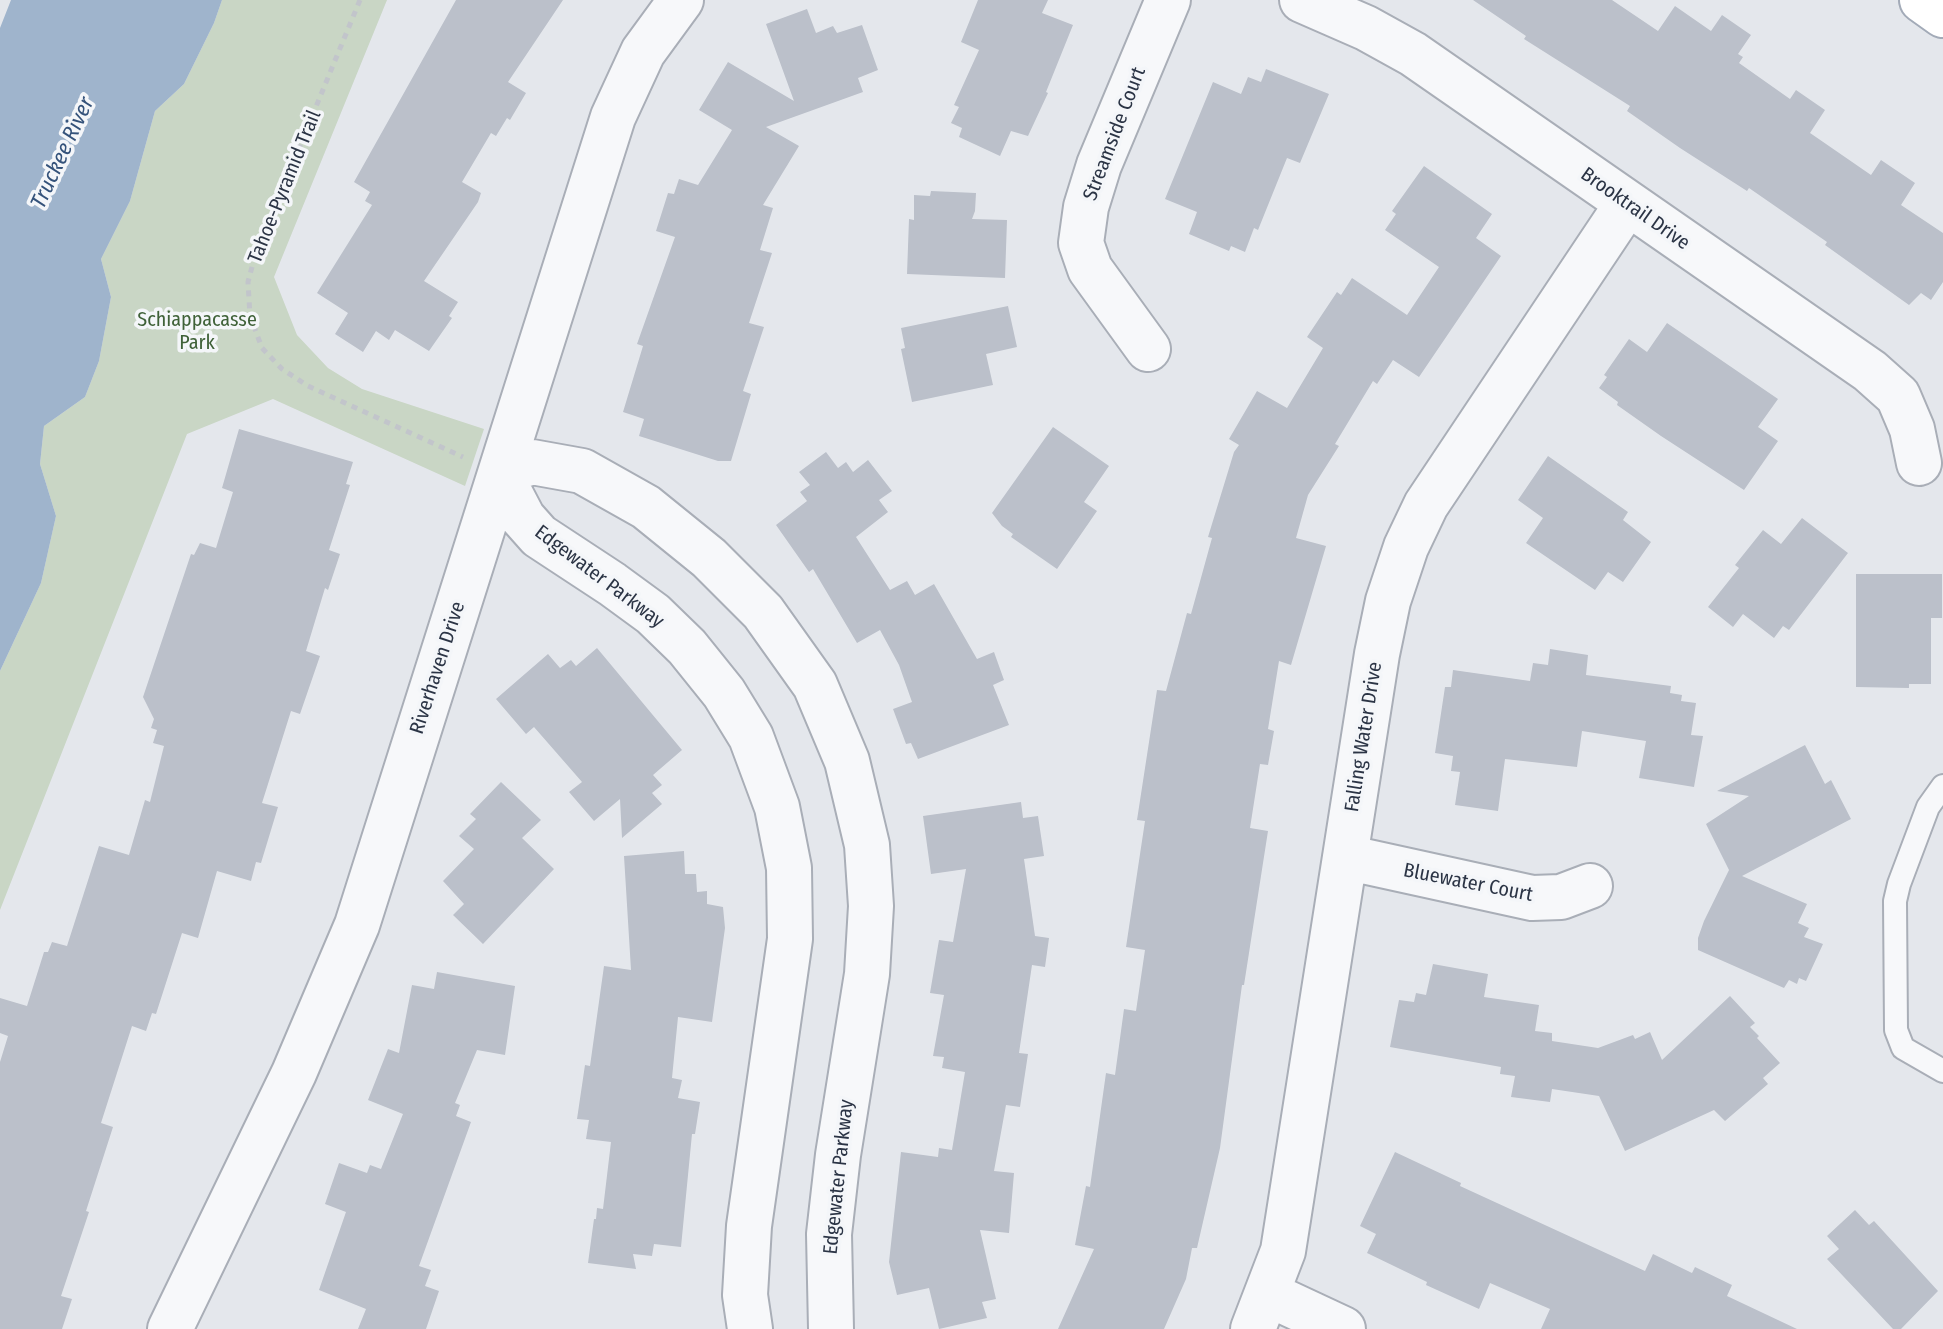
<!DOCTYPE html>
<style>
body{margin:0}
canvas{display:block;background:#e4e7ec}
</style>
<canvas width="1943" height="1329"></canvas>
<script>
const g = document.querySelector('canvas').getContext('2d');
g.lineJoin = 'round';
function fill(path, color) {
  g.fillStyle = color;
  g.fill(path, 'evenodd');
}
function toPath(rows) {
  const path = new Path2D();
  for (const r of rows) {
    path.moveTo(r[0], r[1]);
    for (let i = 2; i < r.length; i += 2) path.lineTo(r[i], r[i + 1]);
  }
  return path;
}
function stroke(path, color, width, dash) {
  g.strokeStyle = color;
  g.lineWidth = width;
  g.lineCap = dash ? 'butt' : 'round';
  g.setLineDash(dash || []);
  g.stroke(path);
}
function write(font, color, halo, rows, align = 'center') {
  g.font = font + ' "Fira Sans Condensed",sans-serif';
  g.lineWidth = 7;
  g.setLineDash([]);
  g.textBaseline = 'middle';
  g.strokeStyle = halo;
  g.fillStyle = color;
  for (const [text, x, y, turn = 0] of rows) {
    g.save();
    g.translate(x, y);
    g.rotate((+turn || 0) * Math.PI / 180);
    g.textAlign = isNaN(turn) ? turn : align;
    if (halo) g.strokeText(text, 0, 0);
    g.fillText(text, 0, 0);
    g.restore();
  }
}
fill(toPath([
 [222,0,387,0,274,277,297,335,328,368,362,389,484,429,465,486,273,399,187,434,0,910,0,671,41,583,56,516,40,464,44,426,85,397,99,361,111,297,101,259,130,201,155,111,184,84,214,23]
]), '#c9d6c5');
fill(toPath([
 [11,0,222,0,214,23,184,84,155,111,130,201,101,259,111,297,99,361,85,397,44,426,40,464,56,516,41,583,0,671,0,28]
]), '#9fb4cc');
fill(toPath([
 [456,0,563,0,508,82,526,93,510,120,507,118,496,136,491,133,462,182,481,193,478,202,424,281,458,302,449,316,452,318,429,351,395,330,389,340,376,331,363,352,335,334,348,313,317,293,372,205,365,201,370,192,354,182],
 [978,0,1048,0,1042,13,1073,25,1046,92,1048,93,1028,136,1011,131,1000,156,959,137,962,128,951,123,959,107,954,105,979,50,961,42],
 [1473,0,1612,0,1658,31,1675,6,1711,31,1722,15,1751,35,1738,54,1743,57,1739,63,1790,99,1796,90,1825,110,1810,133,1813,135,1871,175,1881,160,1915,183,1901,205,1943,233,1943,282,1931,300,1921,293,1909,305,1825,245,1827,242,1749,188,1747,191,1680,148,1627,111,1630,106,1524,39,1526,36],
 [807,9,816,33,833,26,837,33,862,25,878,70,858,78,863,92,766,127,799,146,763,205,773,208,760,250,772,253,749,323,764,327,743,391,751,394,731,461,718,461,639,436,644,419,623,412,643,346,637,344,675,237,656,231,668,193,674,194,679,179,698,185,732,130,699,110,728,62,794,101,766,24],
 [1266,69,1329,94,1300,163,1287,158,1258,230,1254,228,1245,252,1231,246,1229,251,1189,234,1197,212,1165,199,1213,82,1241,94,1248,77,1261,82],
 [1424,166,1492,214,1476,238,1501,256,1419,377,1393,360,1377,384,1373,381,1335,444,1339,446,1308,495,1296,538,1326,546,1291,665,1279,661,1268,729,1274,731,1268,765,1260,764,1250,828,1268,831,1244,985,1242,985,1220,1148,1197,1248,1192,1248,1186,1279,1164,1329,1058,1329,1094,1249,1075,1245,1080,1218,1086,1186,1090,1187,1106,1073,1115,1075,1124,1009,1136,1011,1145,950,1126,947,1145,821,1137,820,1157,690,1166,691,1187,613,1191,614,1212,538,1208,537,1234,452,1239,445,1229,439,1257,391,1287,408,1323,348,1307,337,1337,292,1341,295,1352,278,1407,315,1439,267,1385,230,1396,214,1392,211],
 [931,191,976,193,975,211,972,219,1007,220,1005,278,907,274,909,219,914,220,914,195,930,196],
 [1008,306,1017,347,986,354,993,385,912,402,901,349,905,348,901,328],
 [1667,323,1778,399,1758,427,1778,441,1744,490,1661,436,1617,405,1618,402,1599,388,1607,377,1604,375,1629,339,1647,352],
 [1053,427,1109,466,1084,502,1097,511,1057,569,1011,537,1013,534,1002,526,992,513],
 [239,429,353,462,346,484,350,485,329,550,340,554,328,590,325,588,306,651,320,656,300,714,291,711,262,803,278,807,261,863,256,862,251,881,217,871,198,938,182,933,156,1014,152,1013,146,1031,132,1026,101,1123,113,1127,86,1211,89,1212,61,1296,72,1299,62,1329,0,1329,0,1062,8,1036,0,1033,0,998,27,1006,44,952,48,952,52,942,67,946,99,846,129,855,145,800,150,802,164,746,153,743,157,730,151,728,154,719,143,697,191,554,194,555,200,543,216,548,233,492,222,488],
 [826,452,838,468,846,462,853,472,868,460,892,491,879,500,888,512,856,537,890,590,907,581,915,595,934,584,977,659,994,652,1004,680,993,685,1009,725,918,759,911,743,906,744,893,709,912,702,899,665,880,630,857,643,813,569,809,572,776,525,807,501,800,492,810,485,799,472],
 [1548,456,1628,512,1623,520,1651,542,1623,582,1608,572,1595,590,1526,543,1543,518,1518,500],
 [1802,518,1848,553,1789,630,1783,626,1774,638,1743,614,1733,627,1708,607,1739,568,1735,565,1763,530,1781,544],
 [1856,574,1942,574,1942,618,1931,618,1931,684,1909,684,1909,688,1856,687],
 [597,648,682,750,653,775,662,785,652,793,662,804,622,838,620,799,594,821,569,792,582,782,534,727,526,734,496,699,548,654,560,668,571,660,576,666],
 [1550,649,1588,655,1586,675,1671,686,1670,693,1682,695,1681,701,1696,703,1691,735,1703,736,1694,787,1639,778,1646,741,1582,731,1577,767,1505,759,1498,811,1455,805,1460,772,1451,771,1453,756,1435,753,1445,687,1451,687,1453,670,1530,681,1533,663,1548,665],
 [1805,745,1825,784,1831,780,1851,819,1742,876,1807,904,1798,923,1809,928,1804,937,1823,944,1806,981,1799,978,1797,984,1789,980,1784,988,1698,950,1698,938,1704,921,1729,870,1706,824,1749,796,1717,791],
 [501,782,541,820,522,838,554,869,483,944,453,915,464,904,443,881,474,849,459,836,476,819,470,814],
 [1021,802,1023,818,1038,816,1044,856,1024,859,1035,936,1049,938,1045,967,1032,965,1019,1053,1028,1054,1020,1107,1006,1105,994,1171,1014,1173,1009,1233,980,1230,996,1299,982,1302,987,1318,939,1329,929,1288,897,1295,889,1262,901,1152,938,1157,939,1148,952,1150,965,1072,942,1068,944,1057,933,1056,944,995,930,993,939,940,953,942,966,869,931,874,923,816],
 [684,851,685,874,696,874,697,892,707,891,707,904,723,907,725,928,712,1022,678,1017,672,1078,682,1080,678,1098,700,1102,695,1134,692,1134,681,1247,654,1244,652,1256,633,1254,636,1269,588,1263,594,1219,596,1219,597,1208,603,1209,611,1142,586,1139,589,1120,577,1119,585,1065,590,1066,604,966,631,970,624,856],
 [1433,964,1488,974,1484,997,1539,1005,1535,1031,1552,1033,1552,1041,1598,1048,1633,1035,1635,1039,1650,1032,1662,1060,1730,996,1755,1023,1750,1027,1759,1036,1757,1038,1780,1063,1763,1078,1768,1084,1725,1121,1714,1110,1625,1151,1599,1096,1552,1089,1550,1102,1511,1097,1515,1076,1500,1074,1501,1067,1390,1047,1399,1000,1414,1002,1416,993,1426,995],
 [437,972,515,986,505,1055,477,1050,455,1103,460,1105,456,1116,471,1122,419,1266,431,1270,425,1286,439,1291,426,1329,358,1329,366,1309,319,1290,346,1212,325,1204,339,1163,367,1173,370,1165,381,1169,403,1114,368,1100,388,1049,399,1053,412,985,434,989],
 [1395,1152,1461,1183,1460,1186,1645,1271,1653,1254,1692,1273,1695,1267,1732,1285,1727,1296,1797,1329,1541,1329,1550,1309,1490,1283,1479,1309,1426,1285,1427,1282,1367,1253,1376,1234,1360,1226],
 [1855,1210,1869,1225,1874,1221,1938,1291,1901,1329,1893,1329,1827,1259,1839,1249,1827,1236]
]), '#bbc0ca');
const lane = toPath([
 [1943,786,1928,807,1899,884,1895,901,1896,1030,1903,1048,1943,1071]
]);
const street = toPath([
 [1302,0,1366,28,1413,54,1870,371,1898,396,1912,429,1919,463],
 [1148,349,1090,269,1081,243,1086,207,1099,165,1168,0],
 [1345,857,1532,898,1561,897,1590,886],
 [1268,1294,1343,1329],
 [170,1329,294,1073,357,925,613,117,643,52,681,0],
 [750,1329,745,1295,749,1226,790,939,789,868,777,807,751,737,724,693,687,647,653,614,612,584,539,536,523,518,500,474,532,462,582,471,646,507,709,558,763,612,815,685,847,761,867,845,871,906,867,974,838,1155,829,1234,831,1329],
 [1253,1329,1283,1251,1377,654,1388,601,1406,547,1426,505,1627,204]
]);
const primary = toPath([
 [1922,0,1943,15]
]);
stroke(lane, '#a9aeb7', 26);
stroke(street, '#a9aeb7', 48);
stroke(primary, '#a3abb8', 48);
stroke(toPath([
 [360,0,256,252,248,282,250,316,262,348,282,369,308,386,463,457]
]), '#c2c5cb', 5, [6, 6]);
stroke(lane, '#f7f8fa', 22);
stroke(street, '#f7f8fa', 44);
stroke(primary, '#fff', 44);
write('20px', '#2b3445', '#f4f6f9', [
 ["Streamside Court",1115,134,-69],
 ["Tahoe-Pyramid Trail",285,187,-68],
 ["Brooktrail Drive",1635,209,35],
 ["Edgewater Parkway",599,577,37],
 ["Riverhaven Drive",438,668,-72],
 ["Falling Water Drive",1364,737,-81],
 ["Bluewater Court",1468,883,11],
 ["Edgewater Parkway",839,1177,-84]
]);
write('20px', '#3f6138', '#f4f6f9', [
 ["Schiappacasse",197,320],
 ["Park",197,343]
]);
write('italic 22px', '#34527a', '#f4f6f9', [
 ["Truckee River",63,153,-65]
]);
</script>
